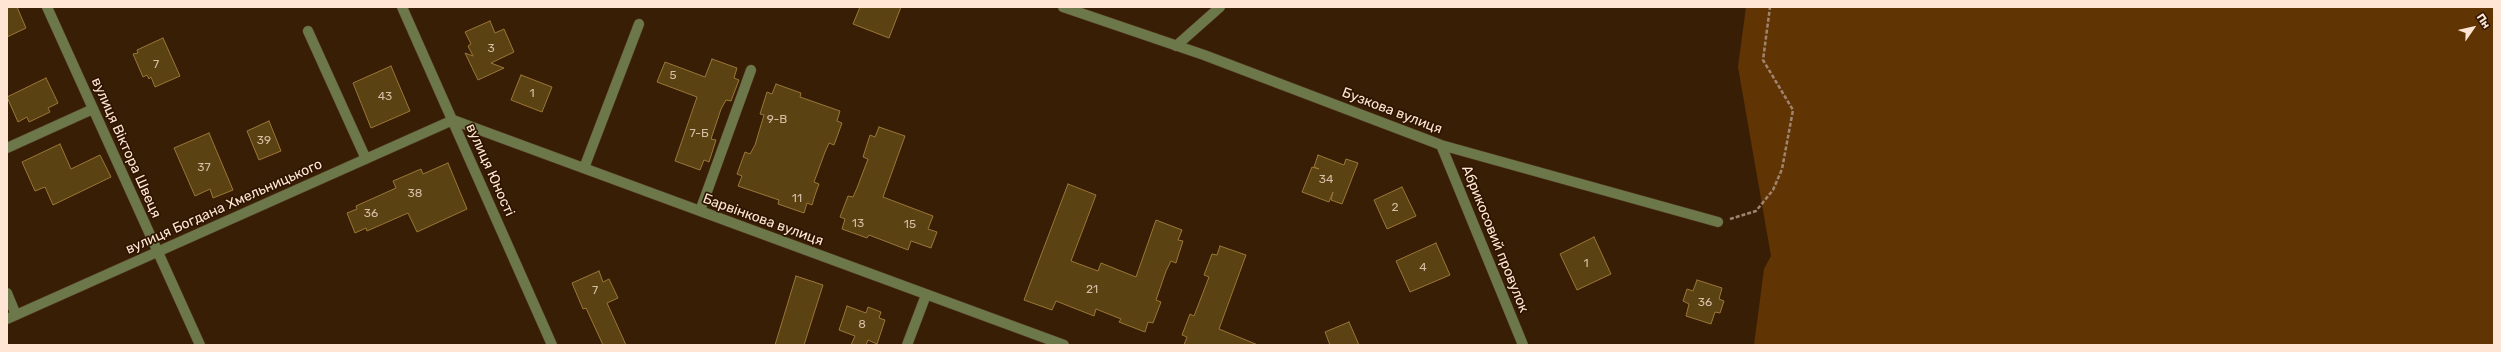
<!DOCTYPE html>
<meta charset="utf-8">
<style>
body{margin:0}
#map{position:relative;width:2501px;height:352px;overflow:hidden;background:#391e06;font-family:Rubik,sans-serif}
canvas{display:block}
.frame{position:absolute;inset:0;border:8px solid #ffe6d4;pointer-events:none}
.north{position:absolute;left:2453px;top:8px;width:40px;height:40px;-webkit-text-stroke:3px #2e1500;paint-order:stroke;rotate:56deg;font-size:11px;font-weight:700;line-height:16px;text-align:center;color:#ffe6d4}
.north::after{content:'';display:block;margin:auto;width:14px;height:18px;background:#ffe6d4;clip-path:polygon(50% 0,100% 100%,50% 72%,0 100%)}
</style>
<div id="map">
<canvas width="2501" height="352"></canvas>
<div class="frame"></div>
<div class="north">Пн</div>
</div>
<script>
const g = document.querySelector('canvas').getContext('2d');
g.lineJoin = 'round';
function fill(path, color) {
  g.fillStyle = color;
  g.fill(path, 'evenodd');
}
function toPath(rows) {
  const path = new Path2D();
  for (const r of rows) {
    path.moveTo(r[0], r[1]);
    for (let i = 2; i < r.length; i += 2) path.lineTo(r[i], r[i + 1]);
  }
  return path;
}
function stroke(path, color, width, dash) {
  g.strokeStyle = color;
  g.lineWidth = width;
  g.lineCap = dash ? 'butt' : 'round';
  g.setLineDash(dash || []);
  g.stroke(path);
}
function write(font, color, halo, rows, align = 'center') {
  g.font = font + ' Rubik,sans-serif';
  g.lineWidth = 3.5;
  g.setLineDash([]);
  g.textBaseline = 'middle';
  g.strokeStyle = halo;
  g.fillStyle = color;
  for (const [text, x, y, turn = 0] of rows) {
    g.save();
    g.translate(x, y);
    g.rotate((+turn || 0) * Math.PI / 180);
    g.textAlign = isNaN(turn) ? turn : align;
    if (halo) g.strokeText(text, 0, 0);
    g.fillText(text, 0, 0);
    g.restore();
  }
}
fill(toPath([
 [1746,7,2494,7,2494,345,1754,345,1764,269,1771,256,1738,67]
]), '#613404');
const building = toPath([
 [7,7,17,7,26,28,7,37,7,7],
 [860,7,901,7,889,38,853,24,860,7],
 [490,21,495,33,504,29,514,52,491,63,504,68,478,80,465,53,473,56,468,46,471,44,465,32,490,21],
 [163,38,180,76,155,87,151,77,149,79,147,75,143,77,133,54,138,53,137,50,163,38],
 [712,59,737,68,734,78,739,80,731,101,726,100,721,109,711,139,716,140,709,162,704,160,700,170,675,161,697,97,657,82,665,62,705,77,712,59],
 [391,66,410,111,371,128,353,83,391,66],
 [521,75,552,87,542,112,511,100,521,75],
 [46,78,58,103,48,108,50,112,29,122,27,117,18,122,7,97,46,78],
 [776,84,801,93,800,97,840,111,837,121,842,123,834,145,829,143,825,152,814,182,819,184,815,195,812,205,807,203,804,213,778,204,779,200,738,186,742,176,737,174,745,152,750,154,755,145,764,115,760,114,767,92,772,94,776,84],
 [269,121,281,151,259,160,247,131,269,121],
 [879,127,905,136,883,197,933,216,928,229,937,232,931,248,911,241,908,250,869,235,867,238,842,229,845,219,840,217,848,196,853,197,857,188,868,159,863,157,870,135,875,137,879,127],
 [209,133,233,190,213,198,210,189,195,196,174,148,209,133],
 [60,144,71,169,100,155,111,177,53,205,45,187,35,191,22,162,60,144],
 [1318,155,1344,165,1346,159,1358,163,1342,204,1331,200,1333,192,1329,202,1302,192,1312,167,1319,169,1314,167,1318,155],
 [448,163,467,209,417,232,408,213,367,231,366,228,355,233,347,213,357,209,356,206,396,188,393,181,421,169,423,174,448,163],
 [1068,184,1096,195,1071,261,1098,271,1101,263,1136,277,1156,220,1182,230,1178,240,1183,241,1179,253,1176,263,1171,261,1166,271,1156,300,1161,302,1153,323,1148,322,1145,332,1119,322,1121,319,1096,309,1094,316,1056,301,1052,310,1024,300,1068,184],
 [1402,187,1416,216,1387,229,1374,200,1402,187],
 [1594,237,1611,274,1577,290,1560,254,1594,237],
 [1436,243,1450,275,1410,292,1396,261,1436,243],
 [1220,246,1246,255,1219,329,1258,345,1184,345,1187,337,1182,335,1190,314,1194,316,1209,277,1204,275,1212,254,1217,255,1220,246],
 [599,271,603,282,609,279,618,298,607,303,626,345,603,345,586,308,583,309,572,283,599,271],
 [796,276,823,285,804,345,775,345,796,276],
 [1697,280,1722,288,1719,299,1724,301,1720,313,1715,312,1711,324,1686,316,1689,304,1683,301,1687,289,1693,291,1697,280],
 [847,306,866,313,868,307,881,312,879,318,885,320,877,344,868,340,866,345,851,345,855,336,839,330,847,306],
 [1349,322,1359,345,1330,345,1325,332,1349,322]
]);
fill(building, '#5b4212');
stroke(building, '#9a7738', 1);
const minor = toPath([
 [47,7,200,345],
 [402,7,552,345],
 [1063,7,1204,55,1441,145,1718,222],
 [308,31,366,159],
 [1176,46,1220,7],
 [1441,145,1523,345],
 [7,148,93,109],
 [584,168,639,24],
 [700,211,751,70],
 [7,293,16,315],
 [7,319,453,120,1064,345],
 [907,345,926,295]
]);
stroke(minor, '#553a23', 11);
stroke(toPath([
 [1730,219,1756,211,1773,190,1782,169,1793,110,1763,60,1770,7]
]), '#9f8570', 2.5, [4, 2]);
stroke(minor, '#6c774a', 10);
write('12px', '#d6bda4', null, [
 ["3",491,49],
 ["7",156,65],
 ["5",673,76],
 ["1",532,94],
 ["43",385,97],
 ["9-В",777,120],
 ["7-Б",699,134],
 ["39",264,141],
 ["37",204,168],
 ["34",1326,180],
 ["38",415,194],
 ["11",797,199],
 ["2",1395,208],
 ["36",371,214],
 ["13",858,224],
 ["15",910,225],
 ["1",1586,264],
 ["4",1423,268],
 ["21",1092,290],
 ["7",595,291],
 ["36",1705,303],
 ["8",862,325]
]);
write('14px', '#ffe6d4', '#2e1500', [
 ["Бузкова вулиця",1392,111,21],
 ["вулиця Віктора Швеця",126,148,66],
 ["вулиця Юності",490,170,66],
 ["вулиця Богдана Хмельницького",224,207,-24],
 ["Барвінкова вулиця",763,220,20],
 ["Абрикосовий провулок",1495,239,68]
]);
</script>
